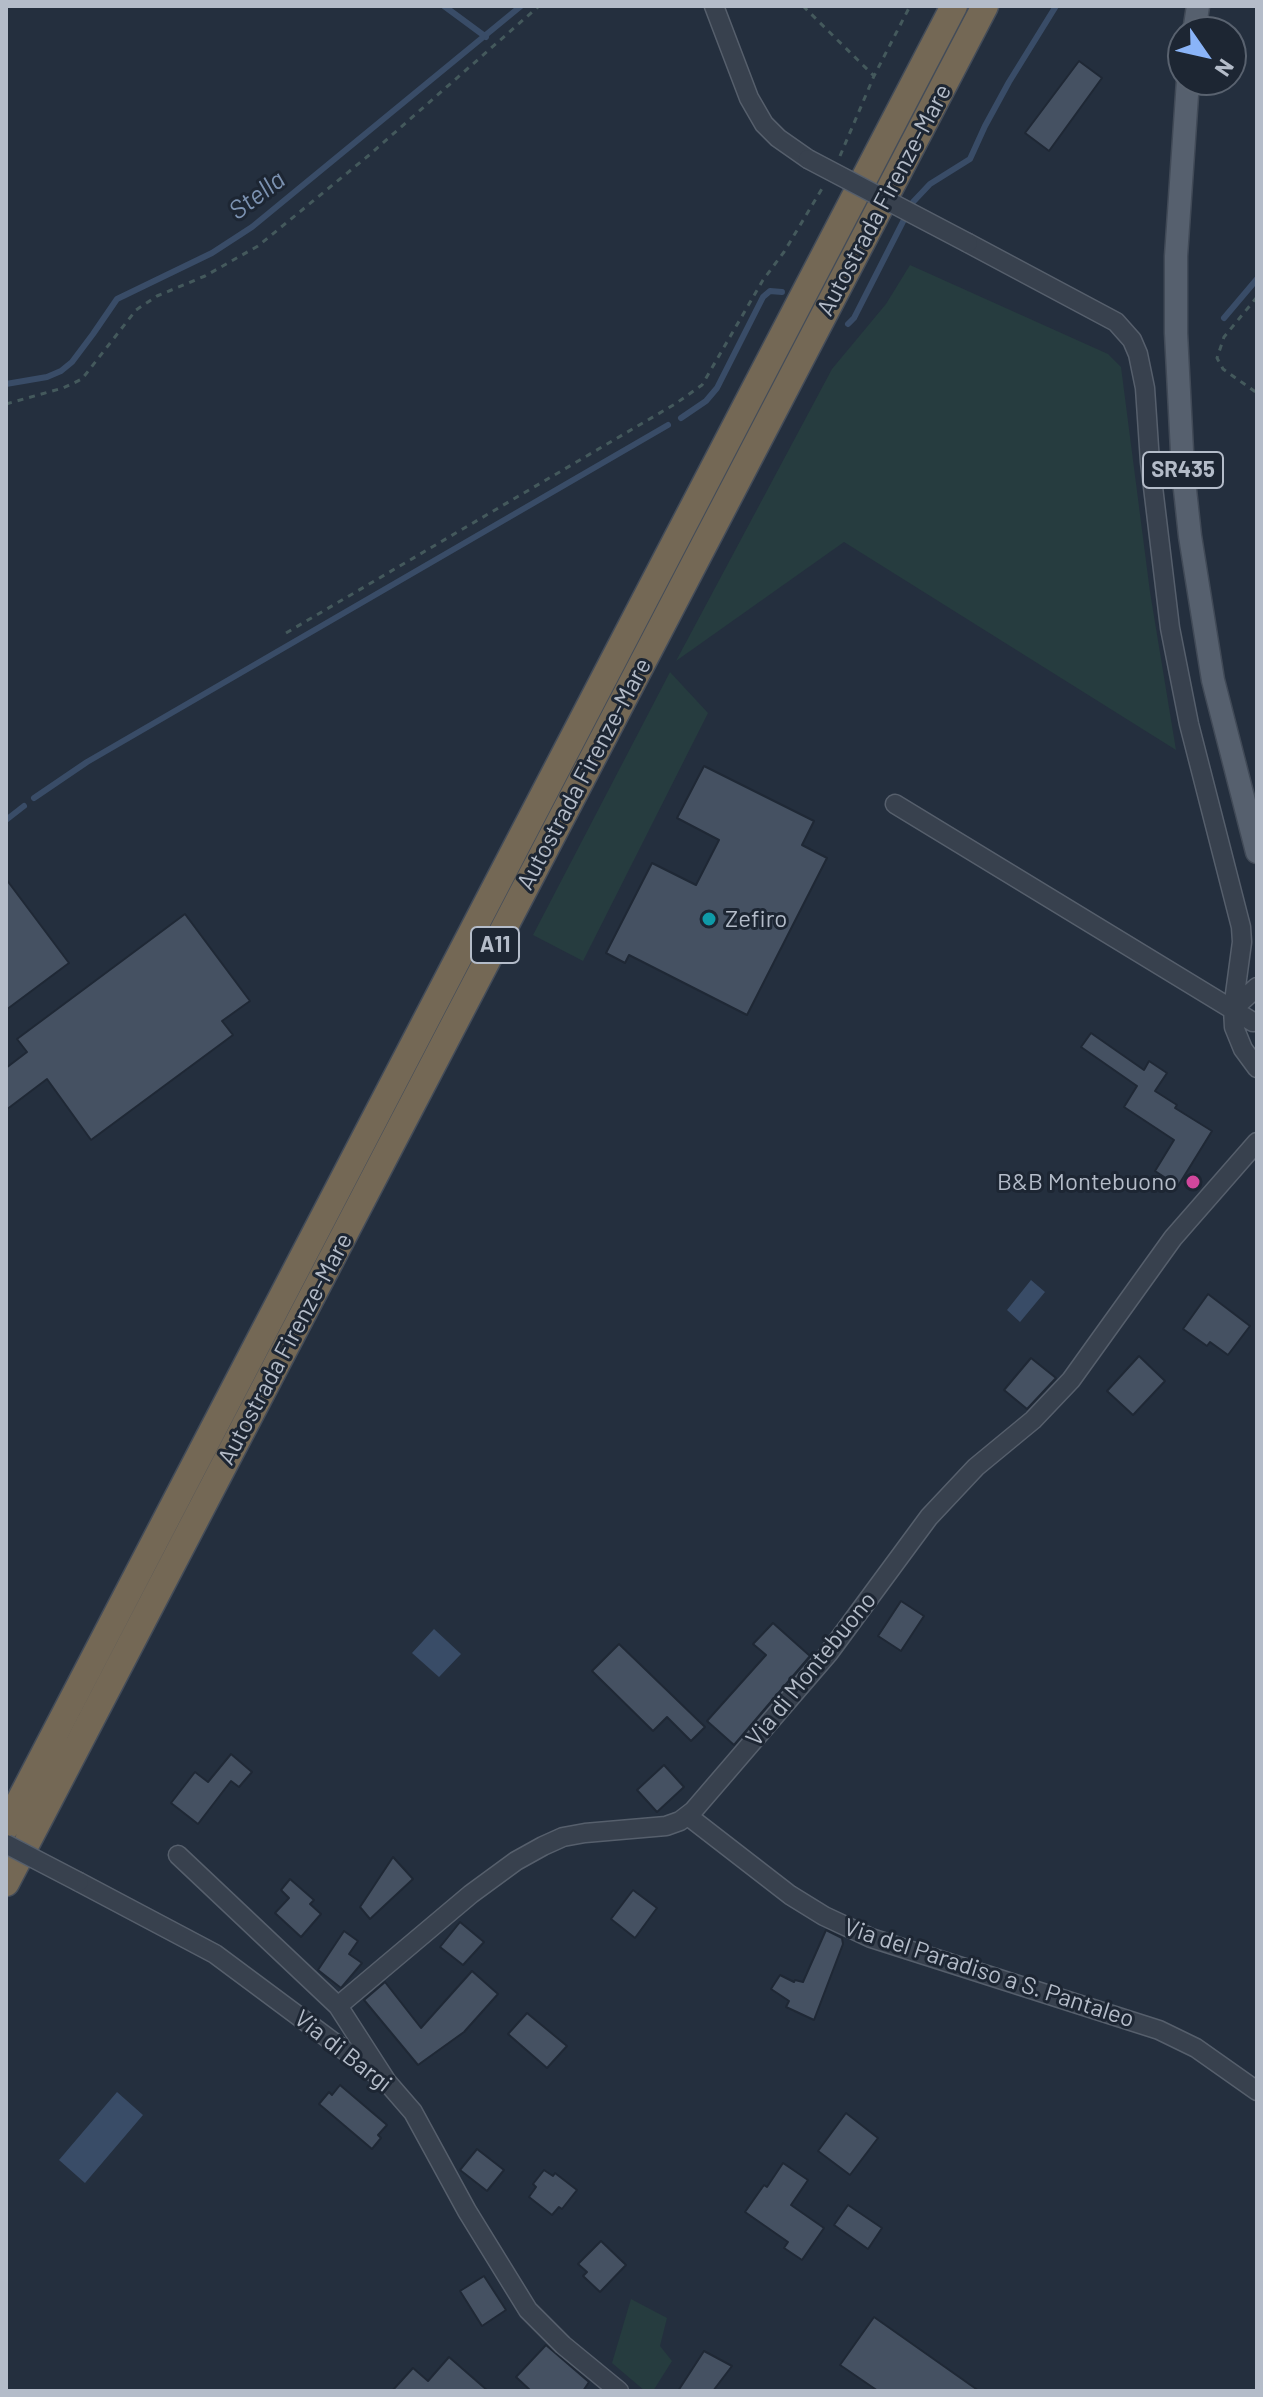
<!DOCTYPE html>
<style>
body{margin:0}
#map{position:relative;width:1263px;height:2397px;overflow:hidden;background:#242f3e;font-family:Barlow,sans-serif}
canvas{display:block}
.frame{position:absolute;inset:0;border:8px solid #b4bcc9;pointer-events:none}
.north{position:absolute;left:1167px;top:16px;width:80px;height:80px;box-sizing:border-box;background:#1d2633;border:2px solid #59626f;border-radius:50%;rotate:124deg;font-size:22px;font-weight:700;line-height:32px;text-align:center;color:#b4bcc9}
.north::after{content:'';display:block;margin:auto;width:28px;height:36px;background:#8ab4f8;clip-path:polygon(50% 0,100% 100%,50% 72%,0 100%)}
</style>
<div id="map">
<canvas width="1263" height="2397"></canvas>
<div class="frame"></div>
<div class="north">N</div>
</div>
<script>
const g = document.querySelector('canvas').getContext('2d');
g.lineJoin = 'round';
function fill(path, color) {
  g.fillStyle = color;
  g.fill(path, 'evenodd');
}
function toPath(rows) {
  const path = new Path2D();
  for (const r of rows) {
    path.moveTo(r[0], r[1]);
    for (let i = 2; i < r.length; i += 2) path.lineTo(r[i], r[i + 1]);
  }
  return path;
}
function stroke(path, color, width, dash) {
  g.strokeStyle = color;
  g.lineWidth = width;
  g.lineCap = dash ? 'butt' : 'round';
  g.setLineDash(dash || []);
  g.stroke(path);
}
function write(font, color, halo, rows, align = 'center') {
  g.font = font + ' Barlow,sans-serif';
  g.lineWidth = 6;
  g.setLineDash([]);
  g.textBaseline = 'middle';
  g.strokeStyle = halo;
  g.fillStyle = color;
  for (const [text, x, y, turn = 0] of rows) {
    g.save();
    g.translate(x, y);
    g.rotate((+turn || 0) * Math.PI / 180);
    g.textAlign = isNaN(turn) ? turn : align;
    if (halo) g.strokeText(text, 0, 0);
    g.fillText(text, 0, 0);
    g.restore();
  }
}
fill(toPath([
 [910,265,1108,354,1121,367,1150,592,1176,750,844,542,676,661,832,369,886,304],
 [670,672,708,713,583,961,533,935],
 [631,2299,667,2318,660,2346,672,2361,653,2391,645,2391,612,2363]
]), '#263c3f');
fill(toPath([
 [1031,1280,1045,1292,1020,1322,1007,1310],
 [434,1629,461,1654,439,1677,412,1653],
 [117,2092,143,2115,85,2183,59,2160]
]), '#394c67');
stroke(toPath([
 [444,6,486,37],
 [1224,318,1257,279],
 [848,324,854,318,913,202,930,184,970,159,985,126,1009,82,1056,6],
 [6,384,47,377,61,371,72,362,93,334,117,299,212,253,252,227,521,6],
 [681,418,706,401,717,388,763,297,770,291,782,292],
 [34,798,87,762,668,425],
 [6,820,24,806]
]), '#394c67', 6);
const building = toPath([
 [1079,61,1102,78,1049,151,1025,133,1079,61],
 [704,766,814,821,802,845,827,858,747,1015,629,955,625,963,606,953,652,863,696,885,719,840,677,818,704,766],
 [6,879,69,963,6,1010,6,879],
 [185,914,250,1001,222,1021,233,1035,91,1140,47,1079,6,1110,6,1068,27,1052,17,1039,185,914],
 [1091,1033,1144,1070,1149,1061,1167,1073,1155,1091,1177,1105,1175,1108,1212,1131,1178,1186,1155,1171,1174,1140,1124,1107,1137,1086,1081,1047,1091,1033],
 [1208,1294,1250,1326,1228,1355,1210,1342,1207,1346,1183,1329,1208,1294],
 [1139,1356,1165,1381,1133,1415,1107,1391,1139,1356],
 [1031,1358,1056,1378,1027,1409,1004,1390,1031,1358],
 [901,1601,924,1616,901,1651,878,1636,901,1601],
 [773,1623,810,1656,734,1745,707,1721,766,1655,753,1644,773,1623],
 [619,1644,705,1727,691,1741,667,1717,653,1731,592,1671,619,1644],
 [231,1754,252,1772,239,1787,231,1781,198,1824,171,1803,195,1772,208,1782,231,1754],
 [664,1765,684,1787,657,1812,637,1790,664,1765],
 [393,1857,413,1879,370,1919,360,1907,393,1857],
 [290,1879,314,1900,310,1904,321,1914,301,1937,275,1913,289,1898,281,1890,290,1879],
 [633,1890,657,1908,635,1938,611,1919,633,1890],
 [460,1922,484,1942,463,1965,440,1947,460,1922],
 [826,1930,842,1938,843,1944,814,2020,786,2007,789,2001,771,1989,780,1975,794,1982,795,1980,803,1982,826,1930],
 [344,1931,358,1941,349,1954,362,1963,341,1988,318,1970,344,1931],
 [472,1971,498,1994,464,2032,418,2065,364,2000,385,1982,421,2028,472,1971],
 [527,2013,567,2046,547,2068,508,2034,527,2013],
 [340,2085,387,2125,378,2135,381,2138,372,2149,319,2104,329,2092,332,2095,340,2085],
 [846,2113,878,2138,850,2175,818,2151,846,2113],
 [477,2149,504,2170,487,2191,460,2170,477,2149],
 [783,2163,808,2180,791,2205,824,2228,802,2260,784,2248,788,2242,745,2212,764,2185,767,2187,783,2163],
 [544,2170,553,2176,555,2173,577,2190,562,2209,559,2207,552,2215,529,2197,536,2187,533,2184,544,2170],
 [848,2205,882,2228,868,2249,834,2225,848,2205],
 [601,2241,626,2265,600,2292,583,2276,587,2272,578,2264,601,2241],
 [484,2276,506,2310,482,2326,460,2291,484,2276],
 [874,2317,979,2391,878,2391,840,2365,874,2317],
 [546,2345,589,2382,583,2391,531,2391,516,2377,546,2345],
 [704,2351,732,2366,713,2391,678,2391,704,2351],
 [449,2357,488,2391,392,2391,413,2368,428,2381,449,2357]
]);
fill(building, '#455162');
stroke(building, '#1f2835', 2);
const minor = toPath([
 [714,6,749,98,764,124,778,138,808,159],
 [968,243,1116,322,1132,340,1138,354,1145,388,1150,462,1170,628,1189,724,1241,927,1242,942,1233,1009,1234,1027,1243,1049,1257,1068],
 [895,804,1253,1022],
 [1233,1009,1257,987],
 [688,1816,790,1895,824,1916,871,1938,1159,2030,1196,2048,1257,2091],
 [178,1855,338,2006],
 [79,1882,215,1954,387,2082,413,2112,467,2211,528,2310,563,2345,619,2391],
 [387,2082,338,2006,471,1894,516,1861,543,1846,563,1837,585,1833,666,1826,680,1821,693,1811,828,1654,929,1517,976,1467,1033,1420,1071,1380,1173,1238,1257,1142]
]);
const major = toPath([
 [1194,32,1198,6],
 [1188,80,1176,256,1176,333,1183,471,1190,536,1213,680,1257,852]
]);
const highway = toPath([
 [6,1827,954,6],
 [6,1883,985,6]
]);
stroke(minor, '#565f6c', 21);
stroke(major, '#414a57', 25);
stroke(highway, '#434c59', 29);
stroke(toPath([
 [803,6,874,76],
 [840,156,874,76,910,6],
 [1257,297,1224,337,1217,358,1223,369,1257,393],
 [6,404,63,388,82,379,136,310,157,296,205,276,258,246,368,156,539,6],
 [286,633,675,404,702,385,763,280,784,252,823,187]
]), '#44595c', 3, [6, 6]);
stroke(minor, '#38414e', 18);
stroke(major, '#56606e', 22);
stroke(highway, '#746855', 26);
const minorBridge = toPath([
 [808,159,968,243],
 [6,1844,79,1882]
]);
stroke(minorBridge, '#565f6c', 21, []);
stroke(minorBridge, '#38414e', 18);
for (const [x, y, r, color] of [
 [709,919,8,"#0f9aa8"],
 [1193,1182,8,"#d1479c"]
]) {
  const dot = new Path2D();
  dot.arc(x, y, r, 0, 2 * Math.PI);
  g.fillStyle = color;
  g.fill(dot);
  stroke(dot, '#1d2633', 3);
}
for (const [x, y, w] of [
 [1183,470,80],
 [495,945,48]
]) {
  const box = new Path2D();
  box.roundRect(x - w / 2, y - 18, w, 36, 6);
  g.fillStyle = '#1d2633';
  g.fill(box);
  stroke(box, '#b4bcc9', 2);
}
write('bold 22px', '#b4bcc9', null, [
 ["SR435",1183,470],
 ["A11",495,945]
]);
write('24px', '#b4bcc9', '#1d2633', [
 ["Autostrada Firenze-Mare",884,200,-62],
 ["Autostrada Firenze-Mare",584,774,-62],
 ["Autostrada Firenze-Mare",285,1349,-62],
 ["Via di Montebuono",811,1669,-51],
 ["Via del Paradiso a S. Pantaleo",989,1973,18],
 ["Via di Bargi",343,2051,38]
]);
write('24px', '#b4bcc9', '#1d2633', [
 ["Zefiro",725,919],
 ["B&B Montebuono",1177,1182,"right"]
], 'left');
write('italic 26px', '#7c92b1', '#1d2633', [
 ["Stella",257,195,-37]
]);
</script>
